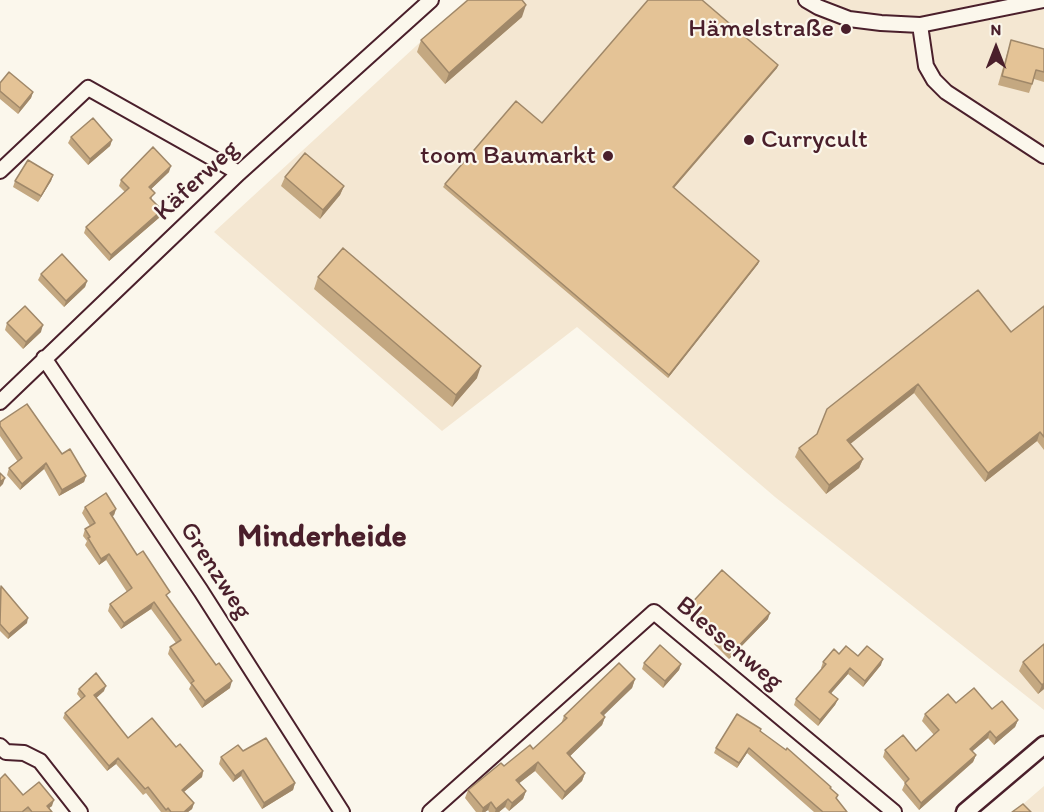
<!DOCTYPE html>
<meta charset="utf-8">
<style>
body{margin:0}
#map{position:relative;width:1044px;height:812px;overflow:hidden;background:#fbf7ec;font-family:Itim,sans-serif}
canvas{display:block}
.north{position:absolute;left:966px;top:18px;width:60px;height:60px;-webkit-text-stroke:4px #fbf7ec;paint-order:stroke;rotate:0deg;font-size:16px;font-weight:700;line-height:24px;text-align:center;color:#4a1f2b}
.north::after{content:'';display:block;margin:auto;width:21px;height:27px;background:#4a1f2b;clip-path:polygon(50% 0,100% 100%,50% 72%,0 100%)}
</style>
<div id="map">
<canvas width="1044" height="812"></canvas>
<div class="north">N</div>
</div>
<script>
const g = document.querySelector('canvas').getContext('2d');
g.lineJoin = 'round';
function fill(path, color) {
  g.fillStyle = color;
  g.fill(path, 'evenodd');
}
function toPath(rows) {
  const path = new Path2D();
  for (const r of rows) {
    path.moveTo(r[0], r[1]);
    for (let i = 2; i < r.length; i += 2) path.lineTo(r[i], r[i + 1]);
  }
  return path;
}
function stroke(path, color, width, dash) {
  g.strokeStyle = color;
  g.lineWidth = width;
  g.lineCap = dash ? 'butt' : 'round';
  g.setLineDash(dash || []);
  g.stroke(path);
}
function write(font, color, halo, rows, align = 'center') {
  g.font = font + ' Itim,sans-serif';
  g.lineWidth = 4.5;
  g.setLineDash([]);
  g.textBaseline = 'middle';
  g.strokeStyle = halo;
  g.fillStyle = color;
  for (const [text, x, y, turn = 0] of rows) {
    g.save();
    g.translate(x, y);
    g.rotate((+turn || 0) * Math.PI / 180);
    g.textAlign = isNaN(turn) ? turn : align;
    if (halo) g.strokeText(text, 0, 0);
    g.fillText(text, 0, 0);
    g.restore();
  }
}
fill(toPath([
 [466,0,1044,0,1044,710,775,497,577,327,442,431,214,232],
 [1044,786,1044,812,1014,812]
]), '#f4e7d2');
const minor = toPath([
 [806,0,818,7,849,19,881,23,920,25,1043,0],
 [920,25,926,66,934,80,946,92,1044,156],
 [0,171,88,88,239,173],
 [44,358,201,591,342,812],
 [0,402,239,173,431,0],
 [0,746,6,752,24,753,40,761,80,812],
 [430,812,654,612,894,812]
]);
const tertiary = toPath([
 [965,812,1044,745]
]);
stroke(minor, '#4a1f2b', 18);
stroke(tertiary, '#4a1f2b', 21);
stroke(minor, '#fbf7ec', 14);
stroke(tertiary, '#fbf7ec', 16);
fill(toPath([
 [522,17,445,84,417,52,421,40],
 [1011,40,1044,49,1044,82,1034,79,1029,93,998,85],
 [778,65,777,68,674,188,759,261,758,264,668,378,443,187,445,184,542,123],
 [0,83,33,92,31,98,18,114,0,99],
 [71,137,112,140,110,146,88,165,68,143],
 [169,172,151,189,152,200,160,217,109,261,84,233,86,227,125,192,119,186,121,180],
 [53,175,51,181,38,202,13,187,15,181],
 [285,177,344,186,340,195,320,219,281,186],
 [41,274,87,281,85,287,64,307,38,280],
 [318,277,477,378,452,407,314,289],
 [1044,306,1044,450,1037,441,985,482,914,393,850,444,863,459,859,468,826,494,795,457,799,448,1011,332],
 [7,323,41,332,23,349,5,330],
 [0,422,62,454,86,476,84,482,59,496,44,469,20,490,7,475,9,468,18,462,0,436],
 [85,507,116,509,114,515,112,517,137,555,168,598,230,688,202,708,189,689,191,685,168,654,170,647,176,643,151,609,121,629,108,611,110,604,127,592,106,560,99,565,85,545,87,541,83,536,85,529,90,526,82,513],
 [0,587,27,623,8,639,0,631],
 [688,607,768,619,729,659,714,644,716,641,685,613],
 [1044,644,1044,689,1038,694,1019,671,1023,662],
 [839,654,858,656,881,665,863,687,848,674,831,693,838,699,835,705,818,726,794,705,796,699,822,669,821,668,823,662],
 [644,663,681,664,679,670,663,688,642,669],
 [635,679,632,688,603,715,605,717,602,725,570,756,585,773,582,781,562,800,535,771,519,783,526,791,523,799,509,811,505,807,499,812,489,812,488,810,485,812,476,812,465,798,468,790,533,749,561,724,564,716],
 [79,689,104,691,96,698,128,738,176,747,203,771,202,777,184,792,194,803,192,809,188,812,161,812,146,793,143,795,116,764,107,771,63,718,65,713,81,699,77,694],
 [956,703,992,709,1018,720,1015,727,994,745,988,738,972,751,976,755,973,762,919,810,902,790,905,783,883,757,885,750,916,751,934,735,922,721,925,714],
 [760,731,831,789,837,799,847,812,814,812,747,753,737,768,714,753,716,748],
 [243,751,295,783,293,790,262,809,241,776,233,782,219,764,221,757],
 [23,795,52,806,49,808,52,812,0,812]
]), '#c4a881');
fill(toPath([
 [526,5,522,17,445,84,449,73],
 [778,65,777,68,672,190,673,187],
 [33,92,31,98,18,114,20,108],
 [112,140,110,146,88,165,90,159],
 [171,166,169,172,147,193,149,187],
 [53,175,51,181,38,202,41,196],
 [344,186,340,195,320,219,323,210],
 [162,210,160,217,109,261,111,255],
 [759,261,758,264,668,378,669,375],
 [87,281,85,287,64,307,66,301],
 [43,325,41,332,23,349,26,342],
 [481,366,477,378,452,407,456,395],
 [918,384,914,393,844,449,847,440],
 [1040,432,1037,441,985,482,988,473],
 [863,459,859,468,826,494,829,485],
 [46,463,44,469,20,490,22,484],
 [86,476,84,482,59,496,62,490],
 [5,478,3,484,0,487,0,482],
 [116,509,114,515,107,520,110,513],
 [109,554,106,560,99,565,101,559],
 [154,602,151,609,121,629,124,623],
 [770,613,768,619,729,659,732,653],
 [28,618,27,623,8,639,9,634],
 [883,659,881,665,863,687,865,681],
 [681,664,679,670,663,688,665,681],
 [850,668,848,674,827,698,829,692],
 [635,679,632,688,598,721,601,713],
 [232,681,230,688,202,708,205,701],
 [1044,683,1044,689,1038,694,1042,685],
 [106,686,104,691,93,701,94,695],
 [838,699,835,705,818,726,820,720],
 [605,717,602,725,564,762,567,753],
 [1018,720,1015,727,994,745,996,738],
 [990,731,988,738,967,756,970,749],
 [749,748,747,753,737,768,739,763],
 [976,755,973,762,919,810,921,803],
 [118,758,116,764,107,771,109,766],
 [538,762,535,771,513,788,516,780],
 [243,770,241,776,233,782,235,776],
 [203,771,202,777,180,795,182,790],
 [585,773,582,781,562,800,565,792],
 [295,783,293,790,262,809,264,803],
 [526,791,523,799,509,811,512,803],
 [508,799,505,807,499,812,495,812,496,809],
 [54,800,52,806,45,811,47,806],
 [491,802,488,810,485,812,482,812,483,808],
 [194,803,192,809,188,812,184,812]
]), '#a08869');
const building = toPath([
 [468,0,522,0,526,5,449,73,421,40,468,0],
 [648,0,702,0,778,65,673,187,759,261,669,375,445,184,516,101,542,123,648,0],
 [1011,40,1044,49,1044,72,1036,70,1032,84,1002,76,1011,40],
 [9,72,33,92,20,108,0,91,0,83,9,72],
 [93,118,112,140,90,159,71,137,93,118],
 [153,147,171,166,149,187,155,193,150,198,162,210,111,255,86,227,129,188,121,180,153,147],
 [305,153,344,186,323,210,285,177,305,153],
 [28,160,53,175,41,196,15,181,28,160],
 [343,248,481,366,456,395,318,277,343,248],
 [62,254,87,281,66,301,41,274,62,254],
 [978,290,1011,332,1044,306,1044,437,1040,432,988,473,918,384,847,440,863,459,829,485,799,448,817,434,827,409,978,290],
 [25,306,43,325,26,342,7,323,25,306],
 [27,404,62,454,70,449,86,476,62,490,46,463,22,484,9,468,22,458,0,426,0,422,27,404],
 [0,473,5,478,0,482,0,473],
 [106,493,116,509,110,513,137,555,143,551,170,592,166,595,216,665,219,663,232,681,205,701,191,683,194,681,170,647,181,640,154,602,124,623,110,604,132,588,109,554,101,559,88,538,90,537,85,529,95,523,85,507,106,493],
 [722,570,770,613,732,653,717,638,719,636,688,607,722,570],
 [1,586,28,618,9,634,0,624,1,586],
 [1044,644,1044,683,1042,685,1023,662,1044,644],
 [660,645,681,664,665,681,644,663,660,645],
 [846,646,858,656,867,646,883,659,865,681,850,668,829,692,838,699,820,720,796,699,826,664,823,662,834,649,839,654,846,646],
 [619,663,635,679,601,713,605,717,567,753,585,773,565,792,538,762,516,780,526,791,512,803,508,799,496,809,491,802,483,808,468,790,501,763,504,766,530,745,533,749,567,718,564,716,619,663],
 [96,673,106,686,94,695,128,738,152,718,176,747,180,744,203,771,182,790,194,803,184,812,171,812,168,808,166,810,148,787,145,789,118,758,109,766,65,713,85,696,79,689,96,673],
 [974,688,992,709,1002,701,1018,720,996,738,990,731,970,749,976,755,921,803,905,783,909,779,885,750,903,735,916,751,939,730,925,714,948,694,956,703,974,688],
 [737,714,761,729,760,731,786,750,787,748,831,787,830,788,838,795,836,798,847,812,823,812,749,748,739,763,716,748,737,714],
 [266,738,295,783,264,803,243,770,235,776,221,757,238,745,243,751,266,738],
 [5,774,23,795,39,782,54,800,47,806,52,812,32,812,28,807,22,812,0,812,0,779,5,774],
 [1023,804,1031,812,1012,812,1023,804]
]);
fill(building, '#e4c396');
stroke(building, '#a08869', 1.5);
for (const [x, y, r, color] of [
 [846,29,6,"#4a1f2b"],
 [749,140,6,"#4a1f2b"],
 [608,156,6,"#4a1f2b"]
]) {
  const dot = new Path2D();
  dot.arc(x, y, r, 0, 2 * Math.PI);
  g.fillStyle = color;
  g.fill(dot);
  stroke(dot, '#fbf7ec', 2);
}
write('26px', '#4a1f2b', '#fbf7ec', [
 ["Hämelstraße",834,29],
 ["Currycult",761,140,"left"],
 ["toom Baumarkt",596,156]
], 'right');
write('26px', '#4a1f2b', '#fbf7ec', [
 ["Käferweg",197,181,-43],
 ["Grenzweg",215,571,57],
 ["Blessenweg",729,644,40]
]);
write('bold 32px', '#4a1f2b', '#fbf7ec', [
 ["Minderheide",322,538]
]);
</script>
